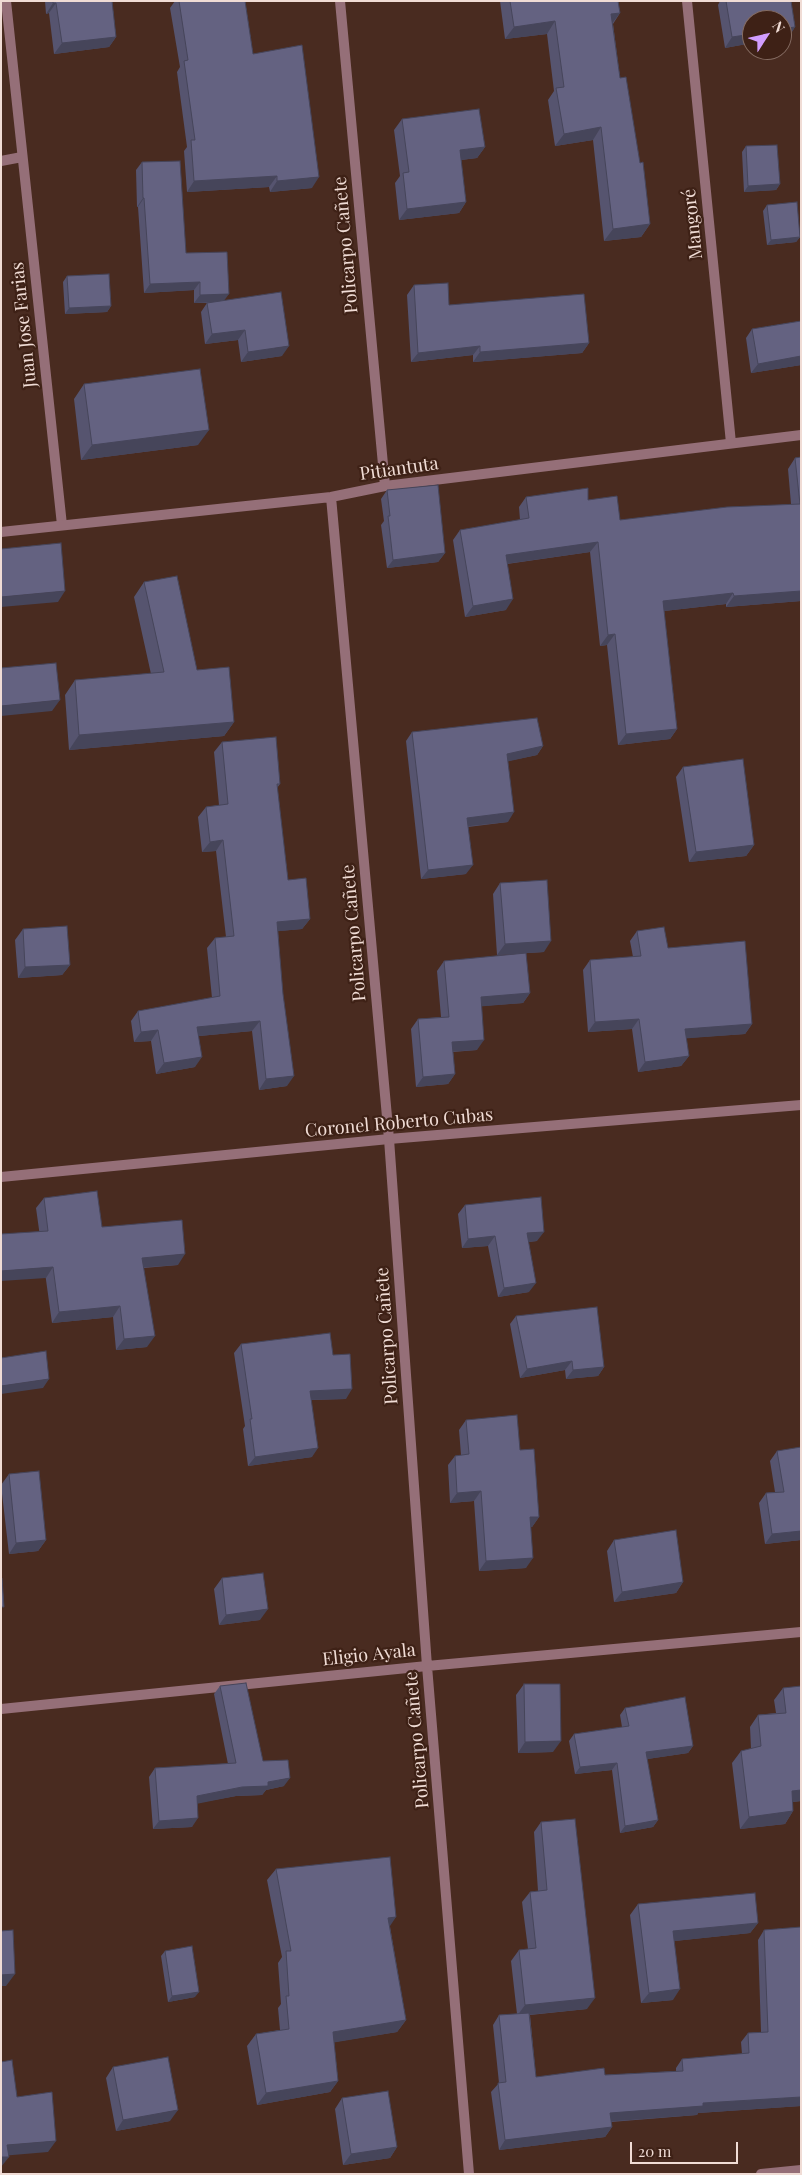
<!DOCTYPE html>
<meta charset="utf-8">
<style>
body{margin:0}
#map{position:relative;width:802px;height:2175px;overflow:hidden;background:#492b20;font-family:"Playfair Display",serif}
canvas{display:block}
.frame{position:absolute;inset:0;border:2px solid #f0dcd5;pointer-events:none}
.north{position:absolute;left:742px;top:10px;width:50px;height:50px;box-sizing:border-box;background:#3e2116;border:1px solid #856c62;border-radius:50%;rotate:55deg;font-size:14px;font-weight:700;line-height:20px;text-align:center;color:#f0dcd5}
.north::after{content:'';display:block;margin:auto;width:18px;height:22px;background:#d19dfe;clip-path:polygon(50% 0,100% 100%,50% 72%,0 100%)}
.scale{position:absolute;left:630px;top:2142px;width:108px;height:22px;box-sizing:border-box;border:2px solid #f0dcd5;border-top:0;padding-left:6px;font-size:15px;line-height:18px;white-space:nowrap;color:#f0dcd5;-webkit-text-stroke:4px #3e2116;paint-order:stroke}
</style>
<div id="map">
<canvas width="802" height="2175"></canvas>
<div class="frame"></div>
<div class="north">N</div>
<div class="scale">20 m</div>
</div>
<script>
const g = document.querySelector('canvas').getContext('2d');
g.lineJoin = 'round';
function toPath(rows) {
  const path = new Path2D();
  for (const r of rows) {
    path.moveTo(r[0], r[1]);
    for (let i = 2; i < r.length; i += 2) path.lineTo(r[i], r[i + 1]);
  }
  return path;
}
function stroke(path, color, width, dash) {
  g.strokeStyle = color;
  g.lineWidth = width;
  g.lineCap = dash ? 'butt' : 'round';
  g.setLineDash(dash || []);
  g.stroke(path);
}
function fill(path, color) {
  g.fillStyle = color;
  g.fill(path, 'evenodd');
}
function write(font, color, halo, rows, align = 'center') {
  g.font = font + ' "Playfair Display",serif';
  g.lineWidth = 4.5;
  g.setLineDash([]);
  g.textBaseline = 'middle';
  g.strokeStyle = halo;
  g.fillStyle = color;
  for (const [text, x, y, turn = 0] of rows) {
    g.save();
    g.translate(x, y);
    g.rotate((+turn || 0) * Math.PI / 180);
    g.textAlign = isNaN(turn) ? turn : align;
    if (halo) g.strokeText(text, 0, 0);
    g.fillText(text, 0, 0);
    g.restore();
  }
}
stroke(toPath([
 [6,1,62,525],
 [340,1,385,486],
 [687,1,731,443],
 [1,161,22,157],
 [1,1177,389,1139,801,1105],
 [1,1709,427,1666],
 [761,2174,801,2170]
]), '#956f78', 10);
stroke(toPath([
 [331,497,389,1139,427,1666,469,2174],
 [1,532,331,497,385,486,801,435],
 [427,1666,801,1632]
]), '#956f78', 10);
fill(toPath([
 [45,1,112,1,116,37,109,47,54,54,49,13,46,14],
 [175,1,245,1,253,54,312,188,270,192,269,187,187,192,184,151,187,147,177,72,180,67,170,8],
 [500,1,618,1,620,13,613,24,620,78,640,163,650,224,641,237,604,241,593,140,555,146,548,100,554,91,547,34,505,39],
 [720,1,791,1,795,27,788,38,752,20,752,43,725,48,718,5],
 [402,119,485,147,477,158,461,160,466,202,459,213,399,220,395,183,400,176,394,130],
 [746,146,780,184,776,190,744,192,742,152],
 [142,162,186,253,224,300,282,356,241,362,238,340,205,344,201,312,207,303,194,303,194,290,144,293,138,207,137,207,136,170],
 [767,205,800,237,796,242,767,245,763,211],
 [67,276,111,306,107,312,65,314,63,282],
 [414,285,449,305,589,343,582,353,473,362,473,355,411,362,407,295],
 [801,321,801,365,751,373,746,338,752,329],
 [84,384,198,445,81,460,74,399],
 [801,457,801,601,726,607,726,604,664,611,677,729,670,739,618,745,607,645,600,646,590,552,507,564,506,610,465,617,453,540,460,530,520,520,519,507,526,497,588,500,620,520,791,504,788,469,795,458],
 [387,490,445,553,438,562,387,568,381,525,384,521,381,499],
 [144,582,197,670,234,722,224,736,69,750,65,695,75,680,151,674,134,597],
 [412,732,543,746,537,755,508,761,508,822,468,827,466,874,421,879,406,741],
 [222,742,280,784,277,788,288,880,310,919,302,929,278,931,287,1086,259,1090,252,1031,199,1036,195,1067,156,1074,151,1041,134,1042,131,1021,138,1011,212,998,207,948,215,938,226,937,216,851,202,852,198,817,206,807,219,805,214,752],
 [683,767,754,845,746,856,689,862,676,777],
 [500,883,544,952,497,955,493,894],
 [23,929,70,965,62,975,18,978,15,940],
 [637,931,668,948,752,1024,745,1034,686,1038,689,1056,681,1066,638,1072,632,1029,588,1032,583,970,590,960,633,957,630,941],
 [444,961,530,993,523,1003,481,1006,477,1050,453,1052,455,1074,448,1084,416,1087,411,1029,418,1019,441,1017,437,971],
 [44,1198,178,1265,144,1268,147,1347,116,1350,113,1317,52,1323,36,1208],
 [465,1205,537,1241,528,1242,529,1292,498,1297,488,1246,462,1248,458,1214],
 [516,1316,604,1367,598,1376,566,1379,565,1370,520,1378,510,1324],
 [241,1344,333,1355,346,1399,311,1400,312,1457,248,1466,243,1429,245,1426,234,1353],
 [466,1420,520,1450,539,1517,532,1527,531,1527,526,1568,479,1571,474,1501,450,1503,448,1465,455,1456,461,1455,459,1430],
 [777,1451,801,1540,765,1544,759,1503,766,1493,775,1492,770,1461],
 [9,1474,46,1540,38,1551,9,1554,1,1485],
 [614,1540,683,1582,676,1593,614,1602,607,1551],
 [222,1578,260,1620,219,1625,214,1589],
 [524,1684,553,1752,518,1753,516,1695],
 [220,1686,263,1761,284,1786,266,1790,262,1795,236,1796,197,1803,192,1827,153,1829,149,1777,155,1768,228,1764,214,1694],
 [783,1688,801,1801,793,1802,793,1811,785,1824,740,1829,732,1763,741,1751,751,1749,750,1727,758,1715,776,1713,774,1700],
 [625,1708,693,1746,688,1753,647,1759,658,1820,653,1827,620,1833,612,1770,575,1774,569,1741,574,1734,622,1727,620,1715],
 [541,1822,587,2009,530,2015,536,2077,605,2075,676,2071,676,2068,682,2059,742,2054,741,2042,748,2033,761,2032,758,1940,764,1930,801,1927,801,2106,698,2113,697,2115,611,2122,612,2127,605,2137,499,2150,491,2092,499,2083,493,2025,499,2015,517,2014,511,1961,519,1950,528,1949,522,1902,530,1892,538,1891,534,1832],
 [276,1869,390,1927,406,2020,397,2032,334,2042,338,2081,330,2092,257,2105,247,2046,256,2034,280,2030,278,2008,281,2004,278,1963,282,1957,267,1880],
 [638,1904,758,1923,750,1933,674,1941,673,2000,641,2003,630,1915],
 [165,1951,195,1997,168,2002,161,1956],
 [113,2067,170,2121,116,2131,106,2078],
 [342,2098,397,2147,390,2158,343,2165,335,2109]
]), '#56546f');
fill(toPath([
 [53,3,56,3,49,13,46,14],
 [620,13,611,25,611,14],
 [555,21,547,34,505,39,514,27],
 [795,27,788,38,782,39,782,29],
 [752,34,752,43,725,48,732,37],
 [116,37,109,47,54,54,62,43],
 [601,127,593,140,555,146,564,134],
 [485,147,477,158,452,161,460,150],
 [277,176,269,187,187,192,194,181],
 [319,177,312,188,270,192,277,181],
 [780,184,776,190,744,192,748,186],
 [143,198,144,198,138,207,137,207],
 [466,202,459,213,399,220,407,209],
 [650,224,641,237,604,241,613,229],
 [800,237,796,242,767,245,771,240],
 [200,282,194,290,144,293,150,284],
 [229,294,223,302,194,303,200,295],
 [111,306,107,312,65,314,69,308],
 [245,330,238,340,205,344,212,334],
 [589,343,582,353,473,362,480,352],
 [289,346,282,356,241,362,248,352],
 [480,346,473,355,411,362,418,353],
 [801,356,801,365,751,373,758,364],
 [209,430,198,445,81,460,92,445],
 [598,542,590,552,498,565,506,555],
 [445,553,438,562,387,568,393,560],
 [65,591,58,602,1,607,1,597],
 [801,591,801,601,726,607,734,596],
 [733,593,726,604,655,612,663,601],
 [513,599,506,610,465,617,473,606],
 [615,634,607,645,600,646,608,635],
 [60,700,52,711,1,716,1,706],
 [234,722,224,736,69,750,79,735],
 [677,729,670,739,618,745,626,734],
 [543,746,537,755,501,763,507,754],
 [514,812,508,822,461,827,467,818],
 [223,840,216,851,202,852,210,842],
 [754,845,746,856,689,862,696,852],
 [473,865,466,874,421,879,428,870],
 [310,919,302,929,270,932,277,922],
 [551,941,544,952,497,955,505,944],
 [70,965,62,975,18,978,25,967],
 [530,993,523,1003,474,1007,481,997],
 [639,1019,632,1029,588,1032,595,1022],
 [260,1021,252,1031,189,1037,197,1027],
 [752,1024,745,1034,678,1039,685,1029],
 [158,1030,151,1041,134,1042,141,1032],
 [484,1040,477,1050,445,1052,452,1042],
 [689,1056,681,1066,638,1072,645,1062],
 [202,1057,195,1067,156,1074,164,1063],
 [455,1074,448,1084,416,1087,423,1077],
 [294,1076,287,1086,259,1090,266,1079],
 [544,1232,537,1241,520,1243,527,1233],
 [495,1236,488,1246,462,1248,468,1239],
 [185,1254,178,1265,135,1268,142,1258],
 [53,1267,46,1278,1,1281,1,1271],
 [536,1283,529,1292,498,1297,504,1288],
 [120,1306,113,1317,52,1323,59,1312],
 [155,1336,147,1347,116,1350,124,1339],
 [572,1361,565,1370,520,1378,527,1369],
 [604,1367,598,1376,566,1379,573,1370],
 [49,1379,43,1388,1,1394,1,1386],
 [352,1389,346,1399,304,1400,310,1391],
 [318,1448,312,1457,248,1466,255,1457],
 [481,1491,474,1501,450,1503,457,1493],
 [530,1517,539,1517,532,1527,524,1527],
 [801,1531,801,1540,765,1544,772,1534],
 [46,1540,38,1551,9,1554,16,1543],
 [533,1558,526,1568,479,1571,486,1561],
 [683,1582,676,1593,614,1602,622,1592],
 [268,1609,260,1620,219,1625,226,1615],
 [561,1741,553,1752,518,1753,525,1742],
 [693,1746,688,1753,641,1760,646,1752],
 [617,1763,612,1770,575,1774,580,1767],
 [290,1778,284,1786,266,1790,262,1795,236,1796,191,1805,197,1796],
 [801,1790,801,1801,784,1803,792,1791],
 [793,1811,785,1824,740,1829,749,1817],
 [198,1818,192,1827,153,1829,159,1821],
 [658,1820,653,1827,620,1833,625,1826],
 [396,1917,388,1929,388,1918],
 [758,1923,750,1933,666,1942,673,1931],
 [15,1974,6,1986,1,1986,1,1975],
 [680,1989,673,2000,641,2003,649,1993],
 [199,1992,195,1997,168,2002,172,1996],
 [595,1998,587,2009,517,2016,525,2005],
 [406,2020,397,2032,325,2044,333,2032],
 [338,2081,330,2092,257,2105,266,2093],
 [801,2097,801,2106,698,2113,697,2115,603,2122,610,2113,703,2103],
 [178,2110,170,2121,116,2131,123,2120],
 [612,2127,605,2137,499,2150,505,2140],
 [56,2141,48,2152,1,2156,7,2145],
 [397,2147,390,2158,343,2165,351,2154],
 [1,2157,9,2157,1,2167]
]), '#46455a');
const building = toPath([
 [53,1,112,1,116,37,62,43,56,3,53,3,53,1],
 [179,1,245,1,253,54,302,45,319,177,277,181,277,176,194,181,191,140,195,140,184,61,188,60,179,1],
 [510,1,618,1,620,13,611,14,620,78,626,77,640,163,643,162,650,224,613,229,601,127,564,134,556,88,564,87,555,21,514,27,510,1],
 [726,1,791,1,795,27,782,29,782,20,752,20,752,34,732,37,726,1],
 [479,109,485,147,460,150,466,202,407,209,403,173,409,172,402,119,479,109],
 [777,145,780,184,748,186,746,146,777,145],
 [180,161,186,253,227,252,229,294,200,295,200,282,150,284,144,198,143,198,142,162,180,161],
 [797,202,800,237,771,240,767,205,797,202],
 [109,274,111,306,69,308,67,276,109,274],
 [448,283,449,305,584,294,589,343,480,352,480,346,418,353,414,285,448,283],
 [281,292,289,346,248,352,245,330,212,334,207,303,281,292],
 [801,321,801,356,758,364,752,329,801,321],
 [200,369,209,430,92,445,84,384,200,369],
 [801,457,801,591,734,596,733,593,663,601,677,729,626,734,615,634,608,635,598,542,506,555,513,599,473,606,460,530,529,518,526,497,588,488,588,500,617,496,620,520,727,507,800,504,795,458,801,457],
 [438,485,445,553,393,560,388,516,390,516,387,490,438,485],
 [61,543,65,591,1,597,1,549,61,543],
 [177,576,197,670,229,667,234,722,79,735,75,680,164,672,144,582,177,576],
 [56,663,60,700,1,706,1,668,56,663],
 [537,718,543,746,507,754,514,812,467,818,473,865,428,870,412,732,537,718],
 [276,737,280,784,277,784,288,880,306,878,310,919,277,922,283,994,294,1076,266,1079,260,1021,197,1027,202,1057,164,1063,158,1030,141,1032,138,1011,220,996,215,938,234,936,223,840,210,842,206,807,228,804,222,742,276,737],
 [743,759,754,845,696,852,683,767,743,759],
 [547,880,551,941,505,944,500,883,547,880],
 [67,926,70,965,25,967,23,929,67,926],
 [664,927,668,948,745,941,752,1024,685,1029,689,1056,645,1062,639,1019,595,1022,590,960,641,956,637,931,664,927],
 [526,953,530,993,481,997,484,1040,452,1042,455,1074,423,1077,418,1019,449,1017,444,961,526,953],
 [97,1191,102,1227,182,1220,185,1254,142,1258,155,1336,124,1339,120,1306,59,1312,53,1267,1,1271,1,1234,48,1231,44,1198,97,1191],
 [541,1197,544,1232,527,1233,536,1283,504,1288,495,1236,468,1239,465,1205,541,1197],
 [597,1307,604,1367,573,1370,572,1361,527,1369,516,1316,597,1307],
 [330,1333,333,1355,350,1354,352,1389,310,1391,318,1448,255,1457,250,1419,252,1419,241,1344,330,1333],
 [46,1351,49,1379,1,1386,1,1358,46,1351],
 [517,1415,520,1450,534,1449,539,1517,530,1517,533,1558,486,1561,481,1491,457,1493,455,1456,469,1454,466,1420,517,1415],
 [801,1447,801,1531,772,1534,766,1493,784,1492,777,1451,801,1447],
 [39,1471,46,1540,16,1543,9,1474,39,1471],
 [676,1530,683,1582,622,1592,614,1540,676,1530],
 [263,1573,268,1609,226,1615,222,1578,263,1573],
 [1,1578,2,1578,4,1607,1,1607,1,1578],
 [246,1683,263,1761,288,1760,290,1778,268,1782,268,1786,242,1787,197,1796,198,1818,159,1821,155,1768,236,1763,220,1686,246,1683],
 [524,1684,560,1684,561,1741,525,1742,524,1684],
 [801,1686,801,1790,792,1791,793,1811,749,1817,741,1751,761,1746,758,1715,786,1713,783,1688,801,1686],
 [685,1697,693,1746,646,1752,658,1820,625,1826,617,1763,580,1767,574,1734,629,1726,625,1708,685,1697],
 [575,1819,595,1998,525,2005,519,1950,536,1948,530,1892,547,1890,541,1822,575,1819],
 [390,1857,396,1917,388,1918,406,2020,333,2032,338,2081,266,2093,256,2034,289,2029,286,1996,289,1996,286,1951,291,1951,276,1869,390,1857],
 [755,1893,758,1923,673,1931,680,1989,649,1993,638,1904,755,1893],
 [801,1927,801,2097,703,2103,703,2106,610,2113,612,2127,505,2140,498,2083,506,2082,499,2015,529,2013,536,2077,604,2068,605,2075,683,2071,682,2059,749,2053,748,2033,768,2032,764,1930,801,1927],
 [13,1930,15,1974,1,1975,1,1931,13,1930],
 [192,1946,199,1992,172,1996,165,1951,192,1946],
 [168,2057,178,2110,123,2120,113,2067,168,2057],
 [12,2060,17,2097,52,2092,56,2141,7,2145,9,2157,1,2157,1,2062,12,2060],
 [388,2091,397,2147,351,2154,342,2098,388,2091]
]);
fill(building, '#646281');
stroke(building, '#46455a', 1);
write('18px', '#f0dcd5', '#3e2116', [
 ["Mangoré",693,224,-96],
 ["Policarpo Cañete",346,245,-95],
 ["Juan Jose Farias",24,325,-96],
 ["Pitiantuta",399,469,-8],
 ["Policarpo Cañete",354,933,-95],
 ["Coronel Roberto Cubas",399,1123,-5],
 ["Policarpo Cañete",387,1336,-94],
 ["Eligio Ayala",369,1655,-6],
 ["Policarpo Cañete",417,1740,-95]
]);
</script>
